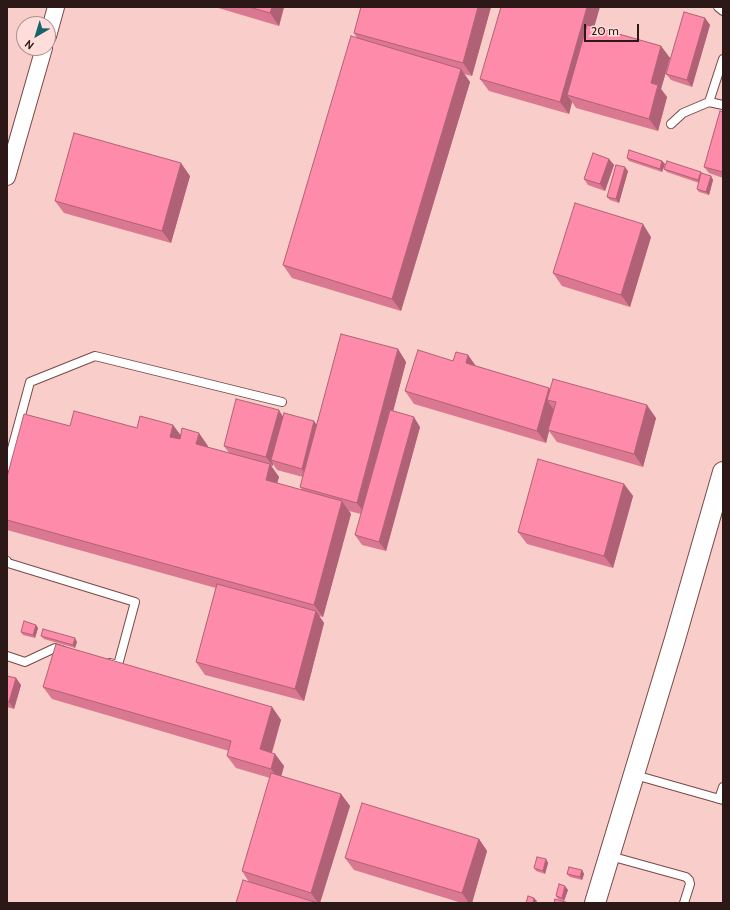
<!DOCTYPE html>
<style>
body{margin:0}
#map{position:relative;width:730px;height:910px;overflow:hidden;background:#f9cdc9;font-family:Cabin,sans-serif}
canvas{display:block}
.frame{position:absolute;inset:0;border:8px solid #2c1917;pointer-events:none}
.north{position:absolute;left:16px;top:16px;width:40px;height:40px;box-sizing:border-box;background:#ffddda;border:1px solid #ab8f8c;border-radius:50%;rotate:218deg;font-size:11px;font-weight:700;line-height:16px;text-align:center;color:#2c1917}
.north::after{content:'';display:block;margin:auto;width:14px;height:18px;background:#15646b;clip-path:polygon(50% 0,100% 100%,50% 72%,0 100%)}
.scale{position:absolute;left:584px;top:24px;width:55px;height:18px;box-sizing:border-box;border:2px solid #2c1917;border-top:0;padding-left:5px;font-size:12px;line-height:14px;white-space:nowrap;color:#2c1917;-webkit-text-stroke:3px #ffddda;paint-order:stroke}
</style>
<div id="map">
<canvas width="730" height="910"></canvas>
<div class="frame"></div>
<div class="north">N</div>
<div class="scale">20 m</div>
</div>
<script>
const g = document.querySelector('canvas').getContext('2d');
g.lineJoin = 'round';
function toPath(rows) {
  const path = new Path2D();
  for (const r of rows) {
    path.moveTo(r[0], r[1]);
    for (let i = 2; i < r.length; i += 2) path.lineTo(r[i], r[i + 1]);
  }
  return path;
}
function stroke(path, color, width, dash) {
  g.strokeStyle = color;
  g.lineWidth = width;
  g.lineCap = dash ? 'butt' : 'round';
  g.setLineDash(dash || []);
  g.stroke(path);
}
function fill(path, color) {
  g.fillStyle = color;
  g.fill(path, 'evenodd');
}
const service = toPath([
 [718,7,723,11],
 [709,102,723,59],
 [671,124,683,113,709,102,723,105],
 [7,467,30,382,95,356,282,402],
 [7,561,8,563,135,602,118,665,110,663],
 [7,656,25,662,55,648,64,651],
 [635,775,723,800],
 [719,799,723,787],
 [610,856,686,877,689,880,690,884,684,903]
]);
const minor = toPath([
 [48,36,56,7],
 [7,177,44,48]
]);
const tertiary = toPath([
 [595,903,675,639,723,472]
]);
stroke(service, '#784a47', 10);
stroke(minor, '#784a47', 18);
stroke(tertiary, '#784a47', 22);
stroke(service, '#fff', 8);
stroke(minor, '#fff', 16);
stroke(tertiary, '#fff', 20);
fill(toPath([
 [215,7,284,7,279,26],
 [361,7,491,7,472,76,464,74,470,82,401,311,292,278,283,265,357,38,354,33],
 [705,18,710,25,692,87,671,80,666,74],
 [594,27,661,46,670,58,661,89,667,97,658,131,576,108,572,102,569,114,489,91,480,79],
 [723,112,723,178,709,173,704,167],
 [627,158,662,161,665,164,662,172,629,161],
 [609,159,614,165,605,191,588,185,584,179],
 [664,169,701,172,701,173,711,176,713,180,709,195,699,192,697,189,699,183,667,172],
 [628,171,619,203,610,200,607,197],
 [190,176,171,243,64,213,55,201],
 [651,237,630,307,562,286,553,273],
 [398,349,406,362,393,411,420,427,386,551,362,545,355,535,361,514,349,511,351,514,323,617,319,616,324,623,304,701,205,675,196,662,216,588,7,530,7,477,70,426,137,428,173,425,181,436,208,446,207,447,229,453,224,446,283,416,317,424],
 [273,464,277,470,303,477,300,487,302,490,277,483,279,477,271,466,273,466],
 [468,355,476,366,549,388,550,389,656,418,643,467,557,442,549,431,546,443,414,404,405,391,453,361],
 [624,484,633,496,613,568,527,544,518,532],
 [36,625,38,628,35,638,23,635,21,632],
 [41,636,77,642,75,648,44,639],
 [7,676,16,678,21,685,14,709,7,707],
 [43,687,272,707,281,720,272,753,275,754,284,766,281,776,341,794,350,806,320,903,236,903,249,882,242,871,270,778,236,768,227,756,229,751,52,699],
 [479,839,487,851,472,903,462,903,354,870,345,858],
 [546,859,548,863,545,874,536,871,534,868],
 [582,870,584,874,582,880,570,877,567,874],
 [568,890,564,901,558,899,556,896]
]), '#da7891');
fill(toPath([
 [272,7,284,7,279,26,270,13],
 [478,7,491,7,472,76,463,63],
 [587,7,600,7,574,97,567,95,572,102,569,114,560,102],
 [705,18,710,25,692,87,687,80],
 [661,46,670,58,661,89,667,97,658,131,649,119,651,83],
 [461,69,470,82,401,311,392,299],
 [609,159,614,165,605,191,600,184],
 [662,161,665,164,662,172,660,169],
 [181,163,190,176,171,243,162,231],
 [625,167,628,171,619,203,616,199],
 [701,172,703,176,700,184,698,180],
 [711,176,713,180,709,195,706,192],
 [643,224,651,237,630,307,621,295],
 [398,349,406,362,366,515,357,503],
 [468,355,477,368,466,363],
 [549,388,558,401,556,402,547,400,555,411,548,430,549,431,546,443,537,431],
 [647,405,656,418,643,467,634,454],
 [279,410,285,420,271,460,273,464,273,466,266,457],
 [414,417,420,427,386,551,379,542],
 [314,421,321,431,308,479,302,469],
 [173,425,182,437,178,449,170,437],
 [199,433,208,446,205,456,196,444],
 [270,464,279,477,274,493,266,480],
 [624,484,633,496,613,568,604,556],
 [342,501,351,514,323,617,314,605],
 [316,611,324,623,304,701,295,689],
 [36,625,38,628,35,638,33,635],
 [75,638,77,642,75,648,73,645],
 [16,678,21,685,14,709,9,702],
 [272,707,281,720,269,762,260,749],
 [275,754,284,766,280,781,271,769],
 [341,794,350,806,320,903,318,903,311,893],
 [479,839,487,851,472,903,469,903,462,893],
 [546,859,548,863,545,874,543,871],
 [582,870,584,874,582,880,580,877],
 [565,886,568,890,564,901,562,898],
 [534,898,537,901,536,903,533,903]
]), '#b16176');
const building = toPath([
 [249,7,272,7,270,13,249,7],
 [361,7,478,7,463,63,354,33,361,7],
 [501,7,587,7,560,102,480,79,501,7],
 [684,12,705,18,687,80,666,74,684,12],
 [587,25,661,46,651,83,658,85,649,119,567,95,587,25],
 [351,36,461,69,392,299,283,265,351,36],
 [720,111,723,112,723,172,704,167,720,111],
 [74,133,181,163,162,231,55,201,74,133],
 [629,150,662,161,660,169,627,158,629,150],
 [593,153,609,159,600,184,584,179,593,153],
 [667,161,701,172,698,180,664,169,667,161],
 [616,165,625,167,616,199,607,197,616,165],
 [701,173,711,176,706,192,697,189,701,173],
 [575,203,643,224,621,295,553,273,575,203],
 [341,334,398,349,357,503,300,487,341,334],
 [418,350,453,361,456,352,468,355,466,363,549,388,537,431,405,391,418,350],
 [553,379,647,405,634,454,548,430,556,402,547,400,553,379],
 [236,399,279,410,266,457,224,446,236,399],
 [390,410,414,417,379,542,355,535,390,410],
 [74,411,137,428,140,416,173,425,170,437,180,439,182,428,199,433,196,444,270,464,266,480,342,501,314,605,7,520,7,477,24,414,70,426,74,411],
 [284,413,314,421,302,469,271,460,284,413],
 [538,459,624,484,604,556,518,532,538,459],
 [217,584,316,611,295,689,196,662,217,584],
 [24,621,36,625,33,635,21,632,24,621],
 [43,629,75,638,73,645,41,636,43,629],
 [56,644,272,707,260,749,275,754,271,769,227,756,231,741,43,687,56,644],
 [7,676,16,678,9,702,7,701,7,676],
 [271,773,341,794,311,893,242,871,271,773],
 [362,803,479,839,462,893,345,858,362,803],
 [537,857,546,859,543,871,534,868,537,857],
 [569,867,582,870,580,877,567,874,569,867],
 [243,880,318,903,236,903,243,880],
 [559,884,565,886,562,898,556,896,559,884],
 [528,896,534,898,533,903,526,903,528,896],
 [555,899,569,903,554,903,555,899]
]);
fill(building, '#fd8ba9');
stroke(building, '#b16176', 1);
</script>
